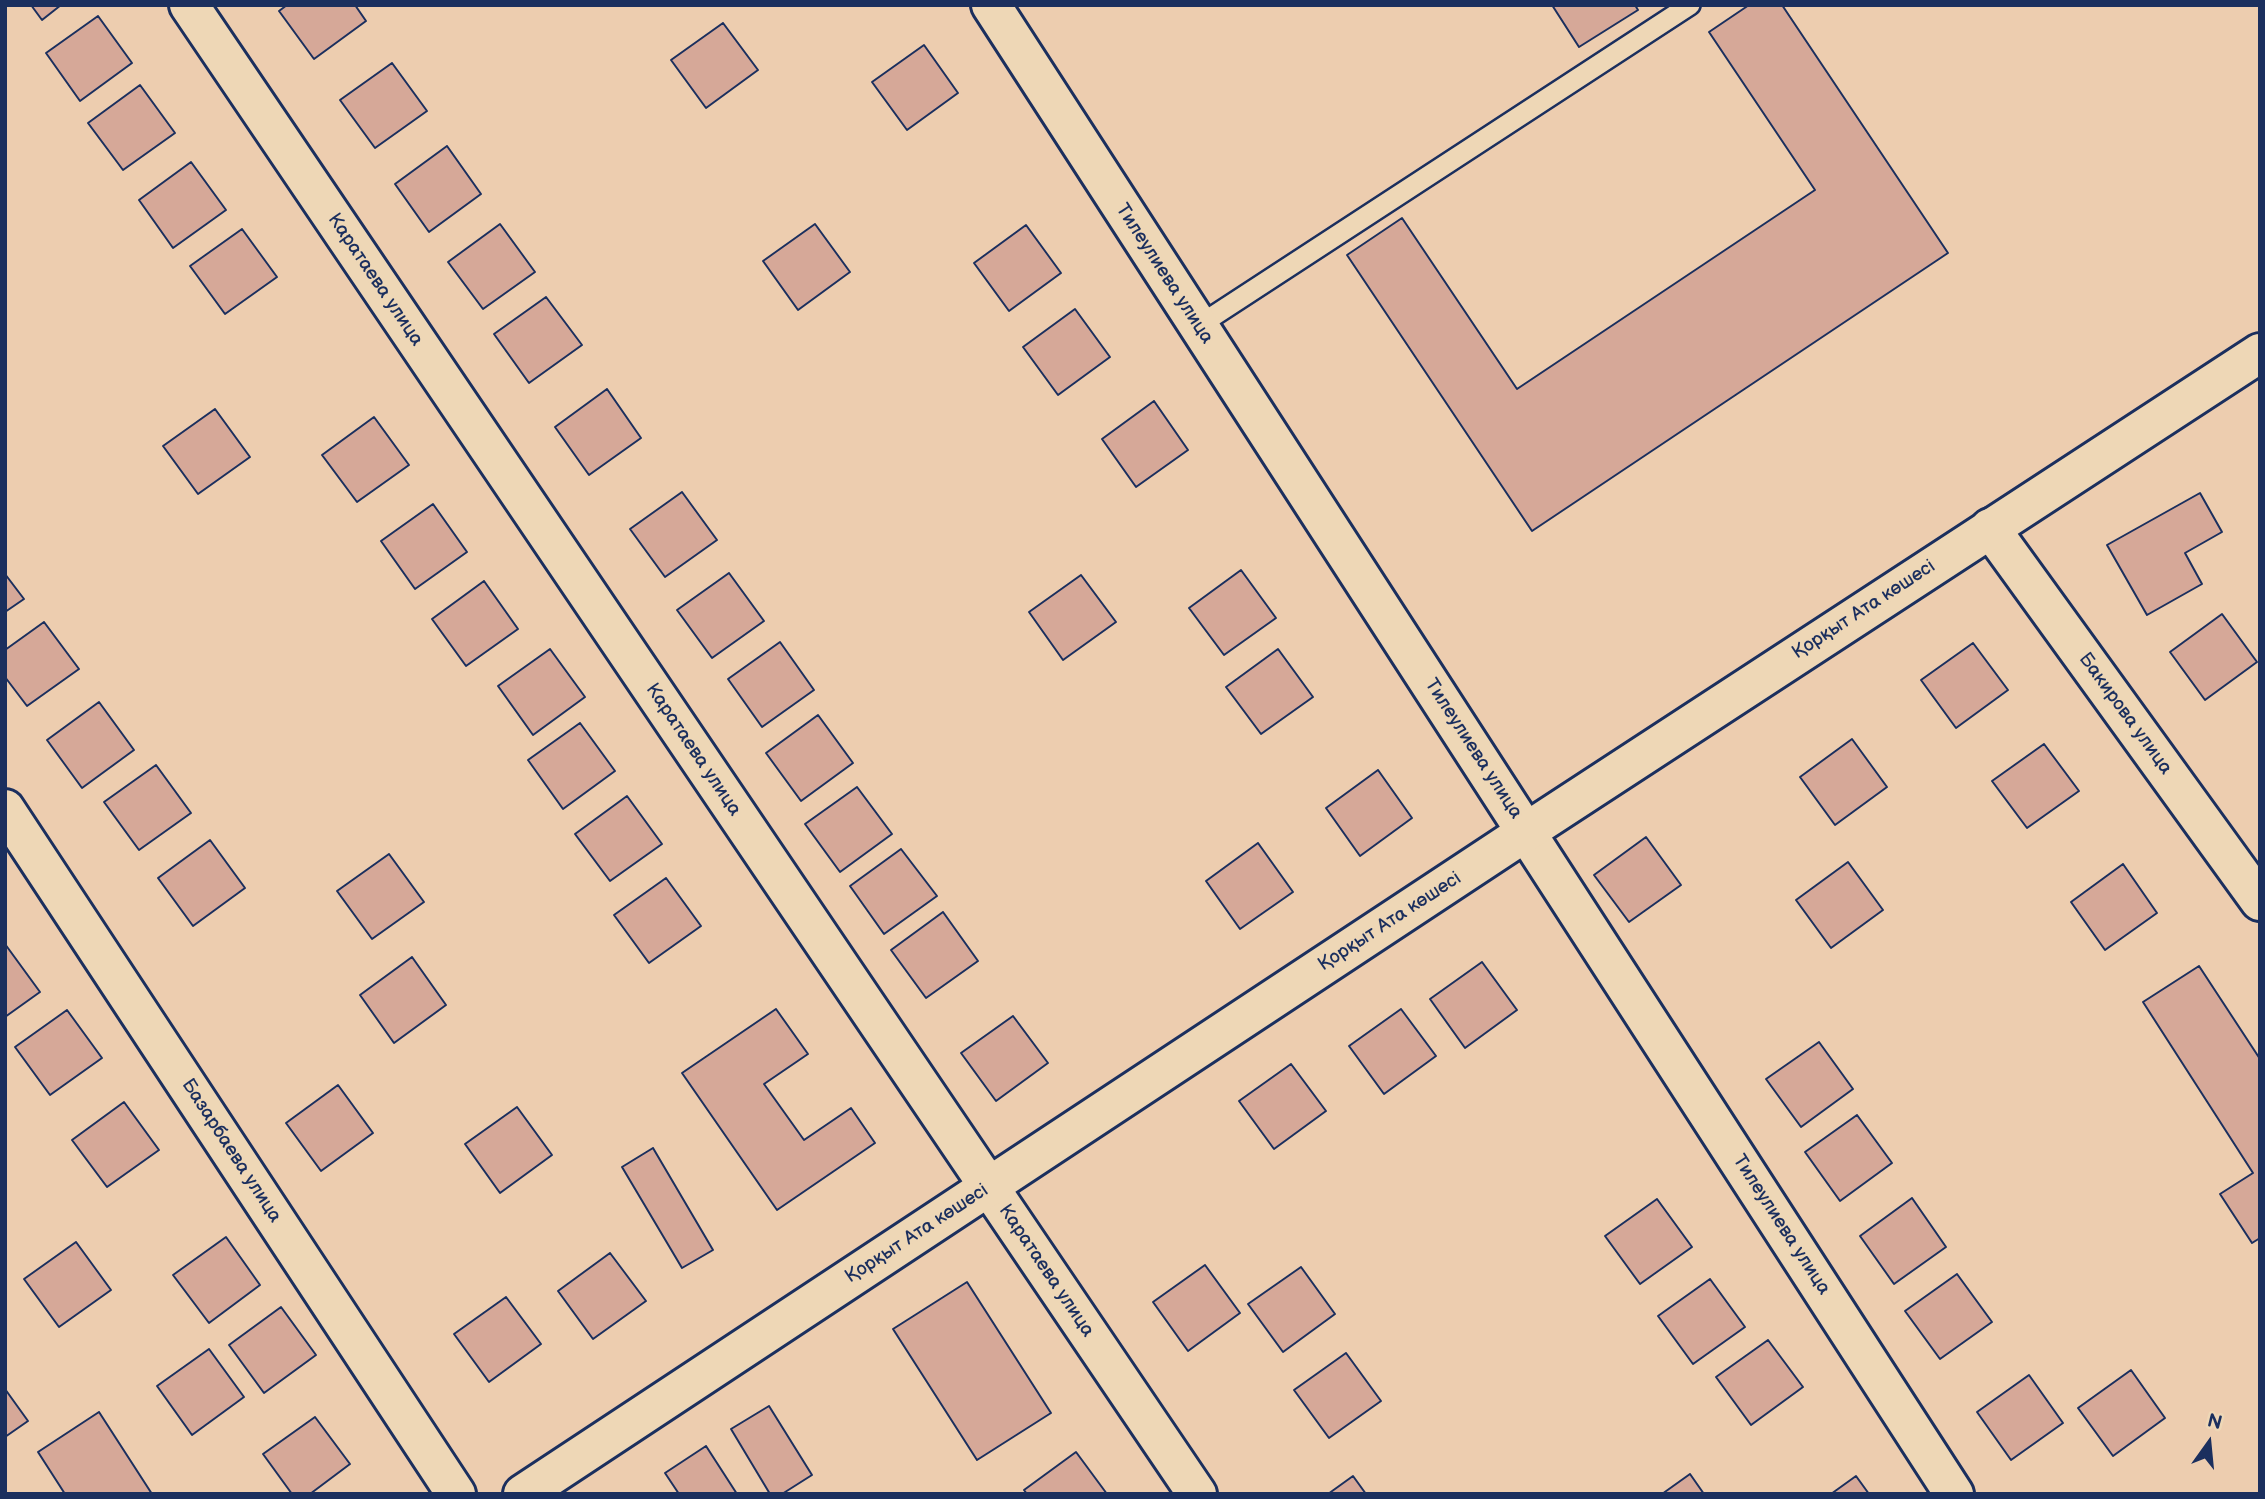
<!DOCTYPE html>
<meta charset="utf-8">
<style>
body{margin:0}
#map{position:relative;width:2265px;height:1499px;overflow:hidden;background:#edcdaf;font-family:"Balsamiq Sans",sans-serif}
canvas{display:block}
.frame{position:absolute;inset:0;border:7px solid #1b2f5e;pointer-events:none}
.north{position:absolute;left:2174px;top:1408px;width:70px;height:70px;-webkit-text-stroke:5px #eed7b6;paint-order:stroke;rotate:15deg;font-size:19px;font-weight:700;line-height:28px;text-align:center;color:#1b2f5e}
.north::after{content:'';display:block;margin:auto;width:24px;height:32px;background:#1b2f5e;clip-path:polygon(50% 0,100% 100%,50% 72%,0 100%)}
</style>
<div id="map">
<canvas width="2265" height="1499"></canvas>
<div class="frame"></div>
<div class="north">N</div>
</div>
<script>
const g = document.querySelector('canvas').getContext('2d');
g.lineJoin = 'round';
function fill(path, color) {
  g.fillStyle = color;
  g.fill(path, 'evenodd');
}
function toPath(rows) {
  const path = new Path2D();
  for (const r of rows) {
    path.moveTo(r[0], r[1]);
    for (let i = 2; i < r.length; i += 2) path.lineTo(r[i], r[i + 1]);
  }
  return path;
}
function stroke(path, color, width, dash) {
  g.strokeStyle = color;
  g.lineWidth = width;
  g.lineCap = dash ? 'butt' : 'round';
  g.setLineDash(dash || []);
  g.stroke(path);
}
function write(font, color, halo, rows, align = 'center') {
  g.font = font + ' "Balsamiq Sans",sans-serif';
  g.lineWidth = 5;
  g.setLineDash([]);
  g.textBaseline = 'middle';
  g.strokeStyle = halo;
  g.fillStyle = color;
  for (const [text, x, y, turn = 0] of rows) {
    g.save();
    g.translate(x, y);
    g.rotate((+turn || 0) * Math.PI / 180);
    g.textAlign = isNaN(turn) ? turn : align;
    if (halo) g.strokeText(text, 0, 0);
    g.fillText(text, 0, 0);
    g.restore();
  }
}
const building = toPath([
 [31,5,61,5,42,20,31,5],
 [287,5,355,5,366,21,314,59,279,11,287,5],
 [1552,5,1635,5,1638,10,1579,47,1552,5],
 [1749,5,1782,5,1948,253,1532,531,1347,255,1402,218,1517,389,1815,190,1709,32,1749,5],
 [98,16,132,63,80,101,46,53,98,16],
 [723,23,758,70,706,108,671,60,723,23],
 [924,45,958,93,907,130,872,82,924,45],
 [392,63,427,111,375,148,340,100,392,63],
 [140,85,175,133,123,170,88,123,140,85],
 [447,146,481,194,429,232,395,184,447,146],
 [191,162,226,210,173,248,139,200,191,162],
 [500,224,535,272,483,309,448,262,500,224],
 [815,224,850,272,798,310,763,261,815,224],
 [1026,225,1061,273,1009,311,974,263,1026,225],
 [242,229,277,277,225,314,190,266,242,229],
 [546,297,582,345,529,383,494,334,546,297],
 [1075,309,1110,357,1058,395,1023,347,1075,309],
 [607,389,641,438,589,475,555,427,607,389],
 [1154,401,1188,450,1136,487,1102,439,1154,401],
 [215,409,250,457,198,494,163,446,215,409],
 [374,417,409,465,357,502,322,455,374,417],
 [682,492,717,540,665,577,630,529,682,492],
 [2200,493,2222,532,2185,553,2202,584,2147,615,2107,545,2200,493],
 [433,504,467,552,415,589,381,541,433,504],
 [1241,570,1276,618,1224,655,1189,608,1241,570],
 [729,573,764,621,712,658,677,610,729,573],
 [5,574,24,599,5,612,5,574],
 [1081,575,1116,622,1063,660,1029,612,1081,575],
 [484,581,518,629,466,666,432,619,484,581],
 [2222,614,2257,662,2205,700,2170,652,2222,614],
 [44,622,79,669,27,706,5,677,5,650,44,622],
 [780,642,814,690,762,727,728,679,780,642],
 [1973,643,2008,690,1956,728,1921,680,1973,643],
 [550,649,585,697,533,735,498,686,550,649],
 [1278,649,1313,697,1261,734,1226,687,1278,649],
 [99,702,134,750,82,788,47,740,99,702],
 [818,715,853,763,801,801,766,753,818,715],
 [580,723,615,771,563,809,528,760,580,723],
 [1852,739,1887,787,1835,825,1800,777,1852,739],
 [2044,744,2079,791,2027,828,1992,781,2044,744],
 [156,765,191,813,139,850,104,802,156,765],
 [1378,770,1412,818,1360,856,1326,808,1378,770],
 [857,787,892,834,840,872,805,824,857,787],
 [627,796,662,844,610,881,575,834,627,796],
 [1646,837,1681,885,1629,922,1594,875,1646,837],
 [210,840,245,888,193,926,158,878,210,840],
 [1258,843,1293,892,1240,929,1206,881,1258,843],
 [901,849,937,896,884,934,850,886,901,849],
 [389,854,424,902,372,939,337,891,389,854],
 [1848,862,1883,910,1831,948,1796,900,1848,862],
 [2123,864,2157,913,2105,950,2071,902,2123,864],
 [666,878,701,926,649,963,614,915,666,878],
 [943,912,978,961,926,998,891,950,943,912],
 [5,944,40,992,5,1017,5,944],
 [412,957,446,1005,394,1043,360,995,412,957],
 [1482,962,1517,1010,1465,1048,1430,999,1482,962],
 [2199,966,2260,1059,2260,1238,2252,1243,2220,1194,2253,1173,2143,1002,2199,966],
 [776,1009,808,1054,764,1084,804,1140,851,1108,875,1143,777,1210,682,1073,776,1009],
 [1401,1009,1436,1056,1384,1094,1349,1046,1401,1009],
 [67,1010,102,1058,50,1095,15,1047,67,1010],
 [1013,1016,1048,1063,996,1101,961,1053,1013,1016],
 [1819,1042,1853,1089,1801,1127,1766,1079,1819,1042],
 [1291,1064,1326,1111,1274,1149,1239,1101,1291,1064],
 [338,1085,373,1133,321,1171,286,1123,338,1085],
 [124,1102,159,1150,107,1187,72,1140,124,1102],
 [517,1107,552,1155,500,1193,465,1144,517,1107],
 [1857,1115,1892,1163,1840,1201,1805,1152,1857,1115],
 [653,1148,713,1250,682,1268,622,1167,653,1148],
 [1912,1198,1946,1247,1894,1284,1860,1236,1912,1198],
 [1657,1199,1692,1247,1640,1284,1605,1236,1657,1199],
 [226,1237,260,1285,209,1323,173,1275,226,1237],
 [76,1242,111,1290,59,1327,24,1279,76,1242],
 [610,1253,646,1301,593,1339,558,1291,610,1253],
 [1205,1265,1240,1313,1188,1351,1153,1302,1205,1265],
 [1301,1267,1335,1314,1283,1352,1248,1304,1301,1267],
 [1957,1274,1992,1322,1940,1359,1905,1311,1957,1274],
 [1710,1279,1745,1327,1693,1364,1658,1316,1710,1279],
 [967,1282,1051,1413,977,1460,893,1329,967,1282],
 [506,1297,541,1344,489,1382,454,1334,506,1297],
 [281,1307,316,1355,264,1393,229,1345,281,1307],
 [1768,1340,1803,1387,1751,1425,1716,1377,1768,1340],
 [209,1349,244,1397,192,1435,157,1386,209,1349],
 [1346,1353,1381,1401,1329,1438,1294,1390,1346,1353],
 [2131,1370,2165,1418,2113,1456,2078,1408,2131,1370],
 [2029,1375,2063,1423,2011,1460,1977,1412,2029,1375],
 [5,1389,28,1421,5,1437,5,1389],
 [769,1406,812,1475,782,1494,770,1494,731,1429,769,1406],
 [99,1412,152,1494,65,1494,38,1452,99,1412],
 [315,1417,350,1464,310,1494,292,1494,263,1454,315,1417],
 [706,1446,737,1494,679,1494,665,1473,706,1446],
 [1076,1452,1107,1494,1027,1494,1024,1490,1076,1452],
 [1690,1474,1704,1494,1662,1494,1690,1474],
 [1353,1476,1366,1494,1328,1494,1353,1476],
 [1856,1476,1869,1494,1831,1494,1856,1476]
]);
fill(building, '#d6a898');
stroke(building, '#1b2f5e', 2);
const service = toPath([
 [1198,326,1690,5]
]);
const minor = toPath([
 [189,5,1197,1494],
 [991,5,1954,1494],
 [1990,528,2260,901],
 [5,809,456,1494]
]);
const secondary = toPath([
 [523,1494,1526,832,2260,353]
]);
stroke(service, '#1b2f5e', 24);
stroke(minor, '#1b2f5e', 44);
stroke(secondary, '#1b2f5e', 44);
stroke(service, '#eed7b6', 19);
stroke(minor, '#eed7b6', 38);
stroke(secondary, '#eed7b6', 38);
write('19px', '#1b2f5e', '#eed7b6', [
 ["Тилеулиева улица",1164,274,57],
 ["Каратаева улица",375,280,56],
 ["Қорқыт Ата көшесі",1864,610,-33],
 ["Бакирова улица",2125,714,54],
 ["Тилеулиева улица",1473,749,57],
 ["Каратаева улица",693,750,56],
 ["Қорқыт Ата көшесі",1390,922,-33],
 ["Базарбаева улица",231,1151,57],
 ["Тилеулиева улица",1781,1225,57],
 ["Қорқыт Ата көшесі",917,1234,-33],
 ["Каратаева улица",1046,1271,56]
]);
</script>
